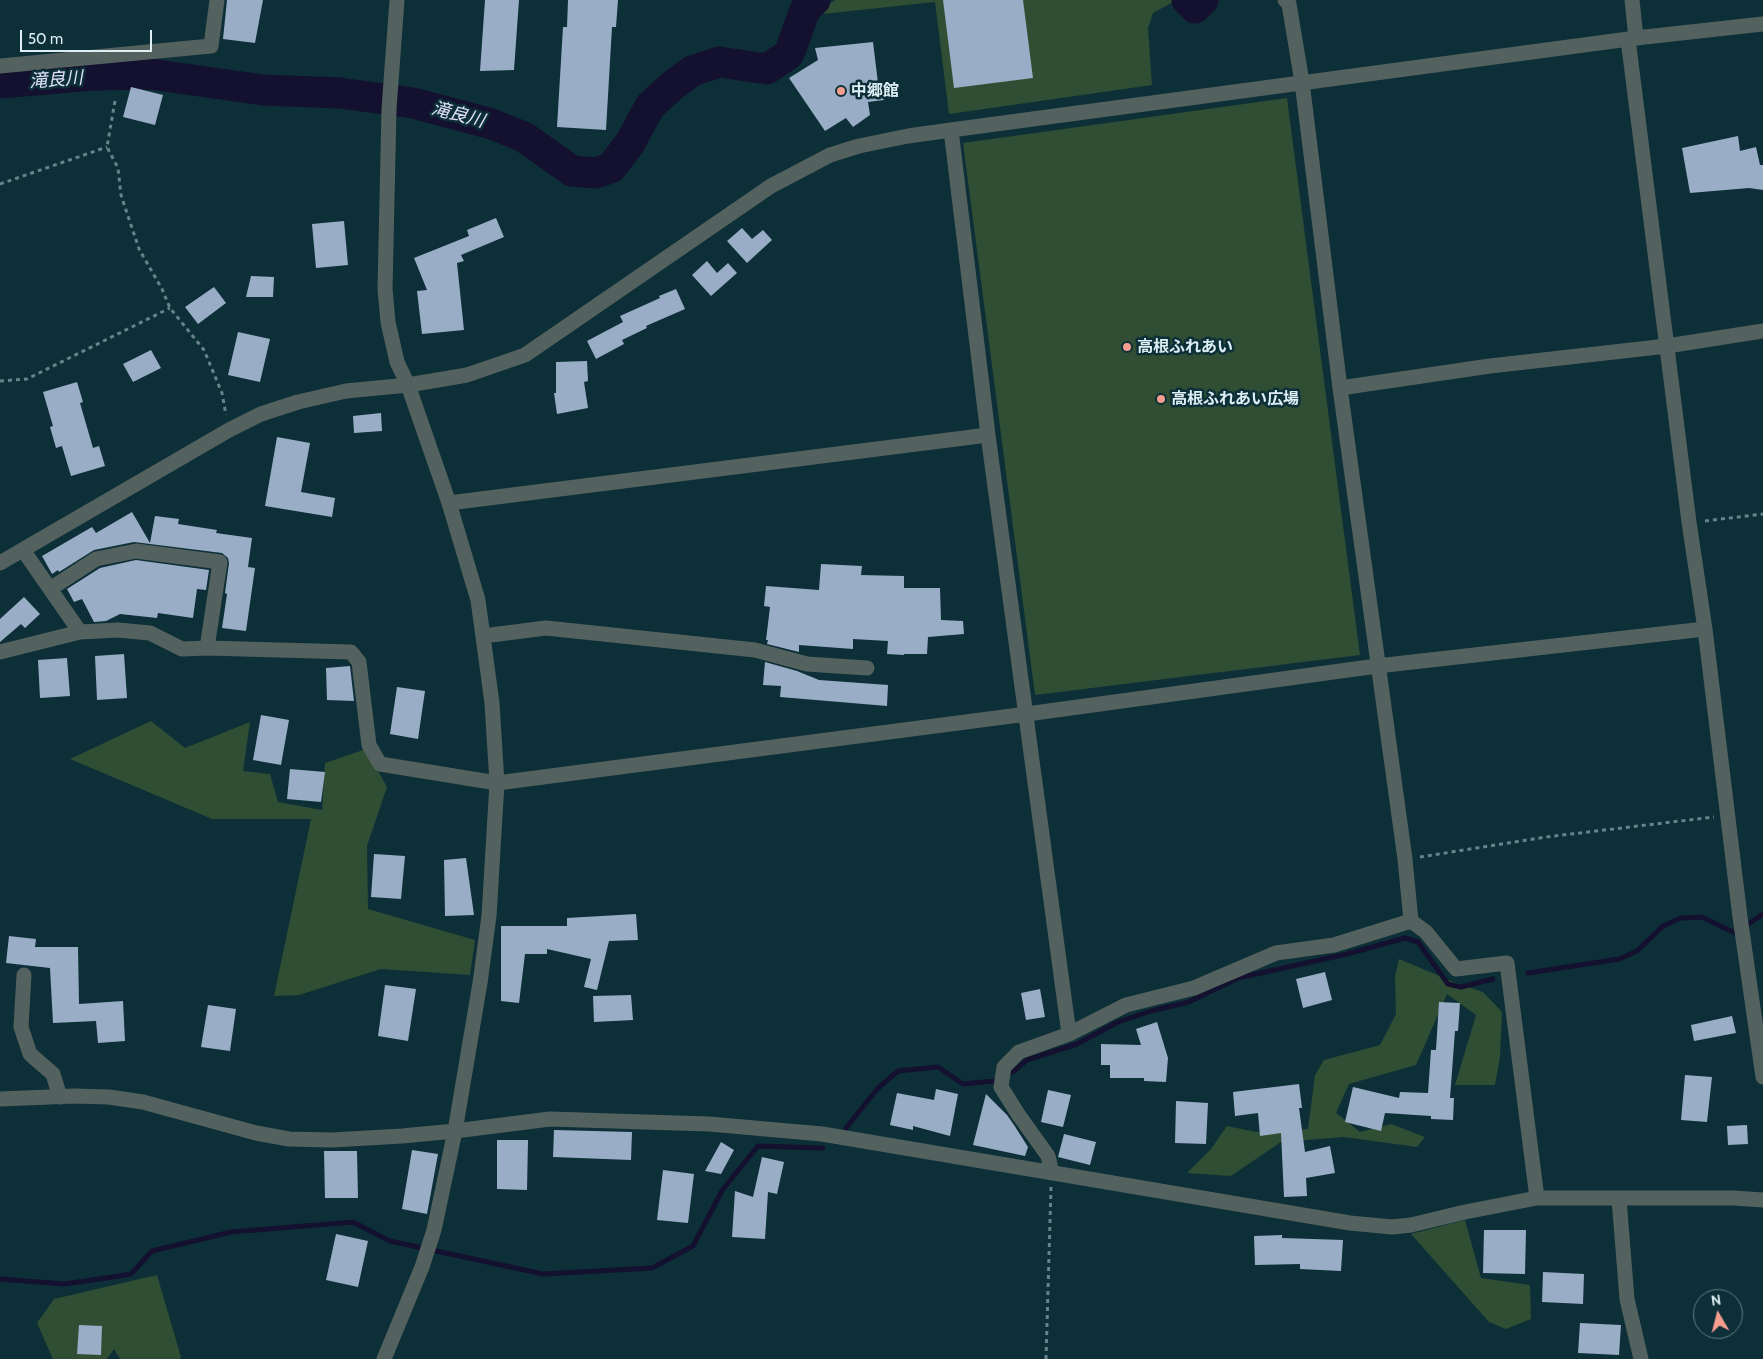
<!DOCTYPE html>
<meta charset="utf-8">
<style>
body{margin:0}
#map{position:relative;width:1763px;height:1359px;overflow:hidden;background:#0d2f37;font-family:Cabin,sans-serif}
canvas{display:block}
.north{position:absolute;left:1693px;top:1289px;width:50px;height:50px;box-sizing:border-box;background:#0d2f37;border:1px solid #607c83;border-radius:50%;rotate:352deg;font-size:14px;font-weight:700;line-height:20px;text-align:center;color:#ddeff5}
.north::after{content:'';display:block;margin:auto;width:18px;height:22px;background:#f59d8f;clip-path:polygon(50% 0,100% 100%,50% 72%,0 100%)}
.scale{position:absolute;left:20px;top:30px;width:132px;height:22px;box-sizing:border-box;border:2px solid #ddeff5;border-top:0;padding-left:6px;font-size:15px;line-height:18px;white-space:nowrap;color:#ddeff5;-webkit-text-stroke:4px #0d2f37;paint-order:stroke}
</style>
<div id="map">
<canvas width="1763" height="1359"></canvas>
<div class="north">N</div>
<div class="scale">50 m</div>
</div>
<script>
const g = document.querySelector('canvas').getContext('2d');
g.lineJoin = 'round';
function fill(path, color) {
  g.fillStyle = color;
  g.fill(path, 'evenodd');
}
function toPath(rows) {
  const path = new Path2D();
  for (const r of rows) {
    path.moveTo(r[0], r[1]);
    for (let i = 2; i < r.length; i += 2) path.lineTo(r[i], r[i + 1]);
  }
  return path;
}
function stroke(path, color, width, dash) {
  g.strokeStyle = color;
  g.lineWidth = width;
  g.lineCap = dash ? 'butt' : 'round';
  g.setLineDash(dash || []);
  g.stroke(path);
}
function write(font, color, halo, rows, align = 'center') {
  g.font = font + ' Cabin,"Noto Sans JP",sans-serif';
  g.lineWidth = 5;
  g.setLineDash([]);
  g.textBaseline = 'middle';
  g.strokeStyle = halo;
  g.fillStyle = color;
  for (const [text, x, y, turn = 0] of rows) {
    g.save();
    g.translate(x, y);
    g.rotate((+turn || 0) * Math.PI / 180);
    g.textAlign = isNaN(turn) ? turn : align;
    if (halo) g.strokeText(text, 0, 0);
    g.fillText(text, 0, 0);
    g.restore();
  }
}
fill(toPath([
 [835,0,1173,0,1175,1,1153,13,1148,28,1152,85,949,114,935,2,813,15],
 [1287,98,1360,655,1035,695,963,143],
 [151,721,185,748,250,722,243,771,270,774,278,802,322,810,325,763,366,749,387,787,367,846,368,909,475,940,470,975,381,969,299,995,274,996,311,819,212,819,70,759],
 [1399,959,1456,983,1483,992,1502,1012,1500,1057,1495,1085,1455,1085,1476,1015,1447,994,1416,1065,1349,1084,1336,1113,1360,1132,1391,1124,1425,1137,1417,1147,1344,1137,1281,1142,1231,1176,1187,1173,1211,1149,1227,1126,1256,1132,1308,1129,1315,1075,1324,1060,1380,1045,1396,1014,1395,976],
 [1465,1220,1481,1278,1530,1285,1531,1319,1506,1329,1489,1322,1411,1234],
 [157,1275,181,1357,180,1359,120,1359,114,1349,107,1359,53,1359,37,1323,54,1299]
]), '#2f4e33');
stroke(toPath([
 [1528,973,1619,959,1637,951,1663,926,1681,918,1702,917,1735,933,1763,914],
 [846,1128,878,1088,898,1071,938,1067,963,1084,994,1081,1014,1071,1027,1060,1077,1044,1118,1022,1151,1011,1189,1002,1238,978,1347,954,1405,938,1418,942,1448,984,1461,987,1493,979],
 [0,1279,64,1284,106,1278,131,1274,152,1251,231,1232,353,1222,390,1241,543,1274,652,1268,693,1246,723,1189,758,1146,823,1148]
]), '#14102f', 5);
stroke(toPath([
 [1187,0,1195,8,1203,0],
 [0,83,93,75,150,74,263,90,340,93,413,103,492,124,524,137,572,171,595,173,611,168,630,143,650,106,672,86,692,71,719,62,767,69,789,54,805,10,815,0]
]), '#14102f', 31);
fill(toPath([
 [227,0,263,0,255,43,223,39],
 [485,0,519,0,514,70,480,71],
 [568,0,618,0,616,27,612,27,606,130,557,127,563,27,567,27],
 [943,0,1023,0,1033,78,954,88],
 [873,42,878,83,884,83,884,100,868,102,870,115,853,127,846,118,825,131,789,78,818,60,815,48],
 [131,87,163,95,155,125,123,117],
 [1738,136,1740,151,1756,147,1760,165,1763,165,1763,190,1749,188,1690,193,1682,148],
 [496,218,504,237,461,255,464,261,457,263,464,330,422,334,417,291,427,290,414,258,469,236,467,230],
 [344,221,348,265,316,268,312,224],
 [742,228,752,239,763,230,772,240,747,263,727,241],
 [707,261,717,273,728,263,737,273,711,296,692,275],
 [251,276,274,277,273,297,246,297],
 [214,287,226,303,198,324,185,307],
 [676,289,685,309,646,326,647,328,622,340,624,344,596,359,587,341,623,322,620,316,660,298,659,296],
 [238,332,270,339,260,382,228,375],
 [151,350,161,368,133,382,123,364],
 [587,361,588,381,584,382,588,408,557,414,554,393,556,393,556,362],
 [77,382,83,402,80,403,93,448,99,446,105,466,71,476,62,446,56,448,50,427,53,426,43,392],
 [381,413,382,431,354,433,353,416],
 [277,437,310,443,301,492,335,498,332,517,265,506],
 [132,512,150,543,155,516,179,519,178,524,217,530,216,533,252,538,248,567,255,568,246,631,222,628,227,594,225,593,229,563,228,558,222,553,134,542,94,550,59,572,58,570,52,574,42,556,92,527,96,533],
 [136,560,209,570,206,590,197,589,193,618,158,613,157,618,120,614,106,621,94,622,82,599,74,602,67,589,100,568],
 [821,564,862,566,861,575,904,576,904,588,940,588,941,620,963,621,964,634,928,637,927,654,904,654,904,655,887,654,888,641,853,639,853,649,799,645,799,652,767,644,768,640,766,640,770,607,764,606,766,586,819,590],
 [24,597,40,614,25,628,21,624,0,642,0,619],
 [124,654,127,698,97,700,95,656],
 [67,658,70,696,40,698,38,660],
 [765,662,797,671,819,680,888,685,887,706,780,697,781,686,763,685],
 [350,666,354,701,327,700,326,668],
 [397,687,425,691,418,739,390,734],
 [261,715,289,720,281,765,253,760],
 [290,769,325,772,321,802,287,799],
 [374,854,405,856,401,899,371,897],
 [466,858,474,915,445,916,444,860],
 [636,914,638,940,609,941,597,990,584,987,591,959,547,949,547,954,525,954,519,1003,501,1001,501,926,567,926,567,918],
 [9,936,36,939,35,947,78,947,79,1004,123,1001,125,1041,98,1043,96,1021,53,1023,50,968,6,963],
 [1325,972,1332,1000,1303,1008,1296,979],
 [385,985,416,989,408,1041,378,1036],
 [1040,989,1045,1017,1026,1020,1021,993],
 [631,995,633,1020,594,1022,593,996],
 [1439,1002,1460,1003,1458,1031,1455,1031,1450,1098,1454,1098,1453,1120,1431,1119,1431,1116,1385,1113,1381,1131,1345,1122,1353,1087,1399,1098,1400,1092,1428,1093,1431,1050,1436,1050],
 [208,1005,236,1009,230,1051,201,1047],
 [1732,1016,1736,1033,1694,1041,1691,1025],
 [1157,1022,1168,1058,1166,1082,1144,1081,1144,1078,1110,1078,1110,1065,1101,1065,1101,1044,1141,1045,1136,1029],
 [1685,1075,1712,1077,1707,1122,1681,1120],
 [1299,1084,1302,1108,1299,1108,1305,1152,1330,1146,1335,1173,1306,1178,1307,1196,1284,1197,1281,1133,1260,1136,1258,1113,1235,1116,1233,1092],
 [936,1089,958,1094,950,1136,913,1126,913,1130,890,1125,897,1093,934,1100],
 [1048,1090,1071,1095,1063,1127,1041,1122],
 [986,1094,1007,1115,1014,1125,1028,1147,1025,1156,973,1145],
 [1176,1101,1208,1103,1206,1144,1175,1143],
 [1747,1125,1748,1144,1728,1145,1727,1126],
 [554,1130,632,1132,631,1160,553,1157],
 [1064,1134,1096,1142,1090,1165,1058,1157],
 [497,1140,528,1140,527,1190,497,1189],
 [721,1142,734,1150,721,1174,705,1171],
 [412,1150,438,1154,427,1214,402,1209],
 [324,1151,357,1151,358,1198,325,1198],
 [762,1157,784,1162,777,1194,768,1192,765,1239,732,1237,735,1191,753,1197],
 [663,1170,694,1174,688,1223,657,1220],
 [1484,1230,1526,1230,1525,1274,1483,1273],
 [336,1234,368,1241,358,1287,326,1280],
 [1282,1235,1282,1238,1343,1240,1341,1271,1300,1269,1300,1264,1255,1265,1254,1236],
 [1543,1272,1584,1274,1583,1304,1542,1302],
 [1580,1323,1621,1325,1619,1355,1578,1353],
 [79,1325,102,1326,101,1355,77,1354]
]), '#99aec6');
stroke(toPath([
 [115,101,107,147,118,168,121,195,139,249,162,289,170,308,204,350,222,393,226,415],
 [0,184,107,147],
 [0,381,27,379,170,308],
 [1705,521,1763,514],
 [1420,857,1546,837,1714,817],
 [1046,1359,1051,1187]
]), '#68838a', 3, [4, 4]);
stroke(toPath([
 [1285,0,1289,4,1302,82,1340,388,1405,859,1411,921],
 [1632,0,1636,38],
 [1628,39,1689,522,1705,629,1740,917,1763,1077],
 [0,66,211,46,217,0],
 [951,130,988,435,1069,1034],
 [1340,388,1490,366,1667,346,1763,331],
 [449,503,988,435],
 [23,550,80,632],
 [0,563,229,430,261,414,298,402,346,391,408,385,467,375,525,355,771,186,830,155,859,146,908,136,951,130,1636,38,1763,24],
 [50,589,96,559,136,551,220,562,207,648],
 [483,636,546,628,755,650,807,664,867,668],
 [0,652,80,632,118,630,150,633,182,649,207,648,351,652,359,662,369,745,380,764,497,783,1027,714,1377,666,1705,629],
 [24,975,21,1027,30,1054,53,1074,60,1097],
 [0,1099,74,1096,109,1097,143,1102,256,1133,289,1139,332,1140,402,1136,455,1131,550,1119,709,1124,822,1134,1350,1223,1392,1227,1411,1225,1465,1212,1537,1198,1734,1198,1763,1200],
 [1052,1173,1048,1156,1018,1114,1001,1087,1004,1067,1019,1052,1069,1034,1126,1005,1194,988,1276,953,1334,945,1411,921,1426,932,1456,969,1507,963,1537,1198],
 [1619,1199,1627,1299,1641,1359],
 [384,1359,422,1267,434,1230,455,1131,480,983,489,916,497,783,492,703,478,600,449,503,408,385,397,362,388,322,385,289,389,109,397,0]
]), '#53625f', 15);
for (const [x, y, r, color] of [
 [841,91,5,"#f59d8f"],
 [1127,347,5,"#f59d8f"],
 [1161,399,5,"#f59d8f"]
]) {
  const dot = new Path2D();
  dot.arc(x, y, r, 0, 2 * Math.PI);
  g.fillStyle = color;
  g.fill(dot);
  stroke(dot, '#0d2f37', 2);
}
write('bold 16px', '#ddeff5', '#0d2f37', [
 ["中郷館",851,91],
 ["高根ふれあい",1137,347],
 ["高根ふれあい広場",1171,399]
], 'left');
write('italic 18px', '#e0e0fb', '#0d2f37', [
 ["滝良川",56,80,-4],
 ["滝良川",458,115,15]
]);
</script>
